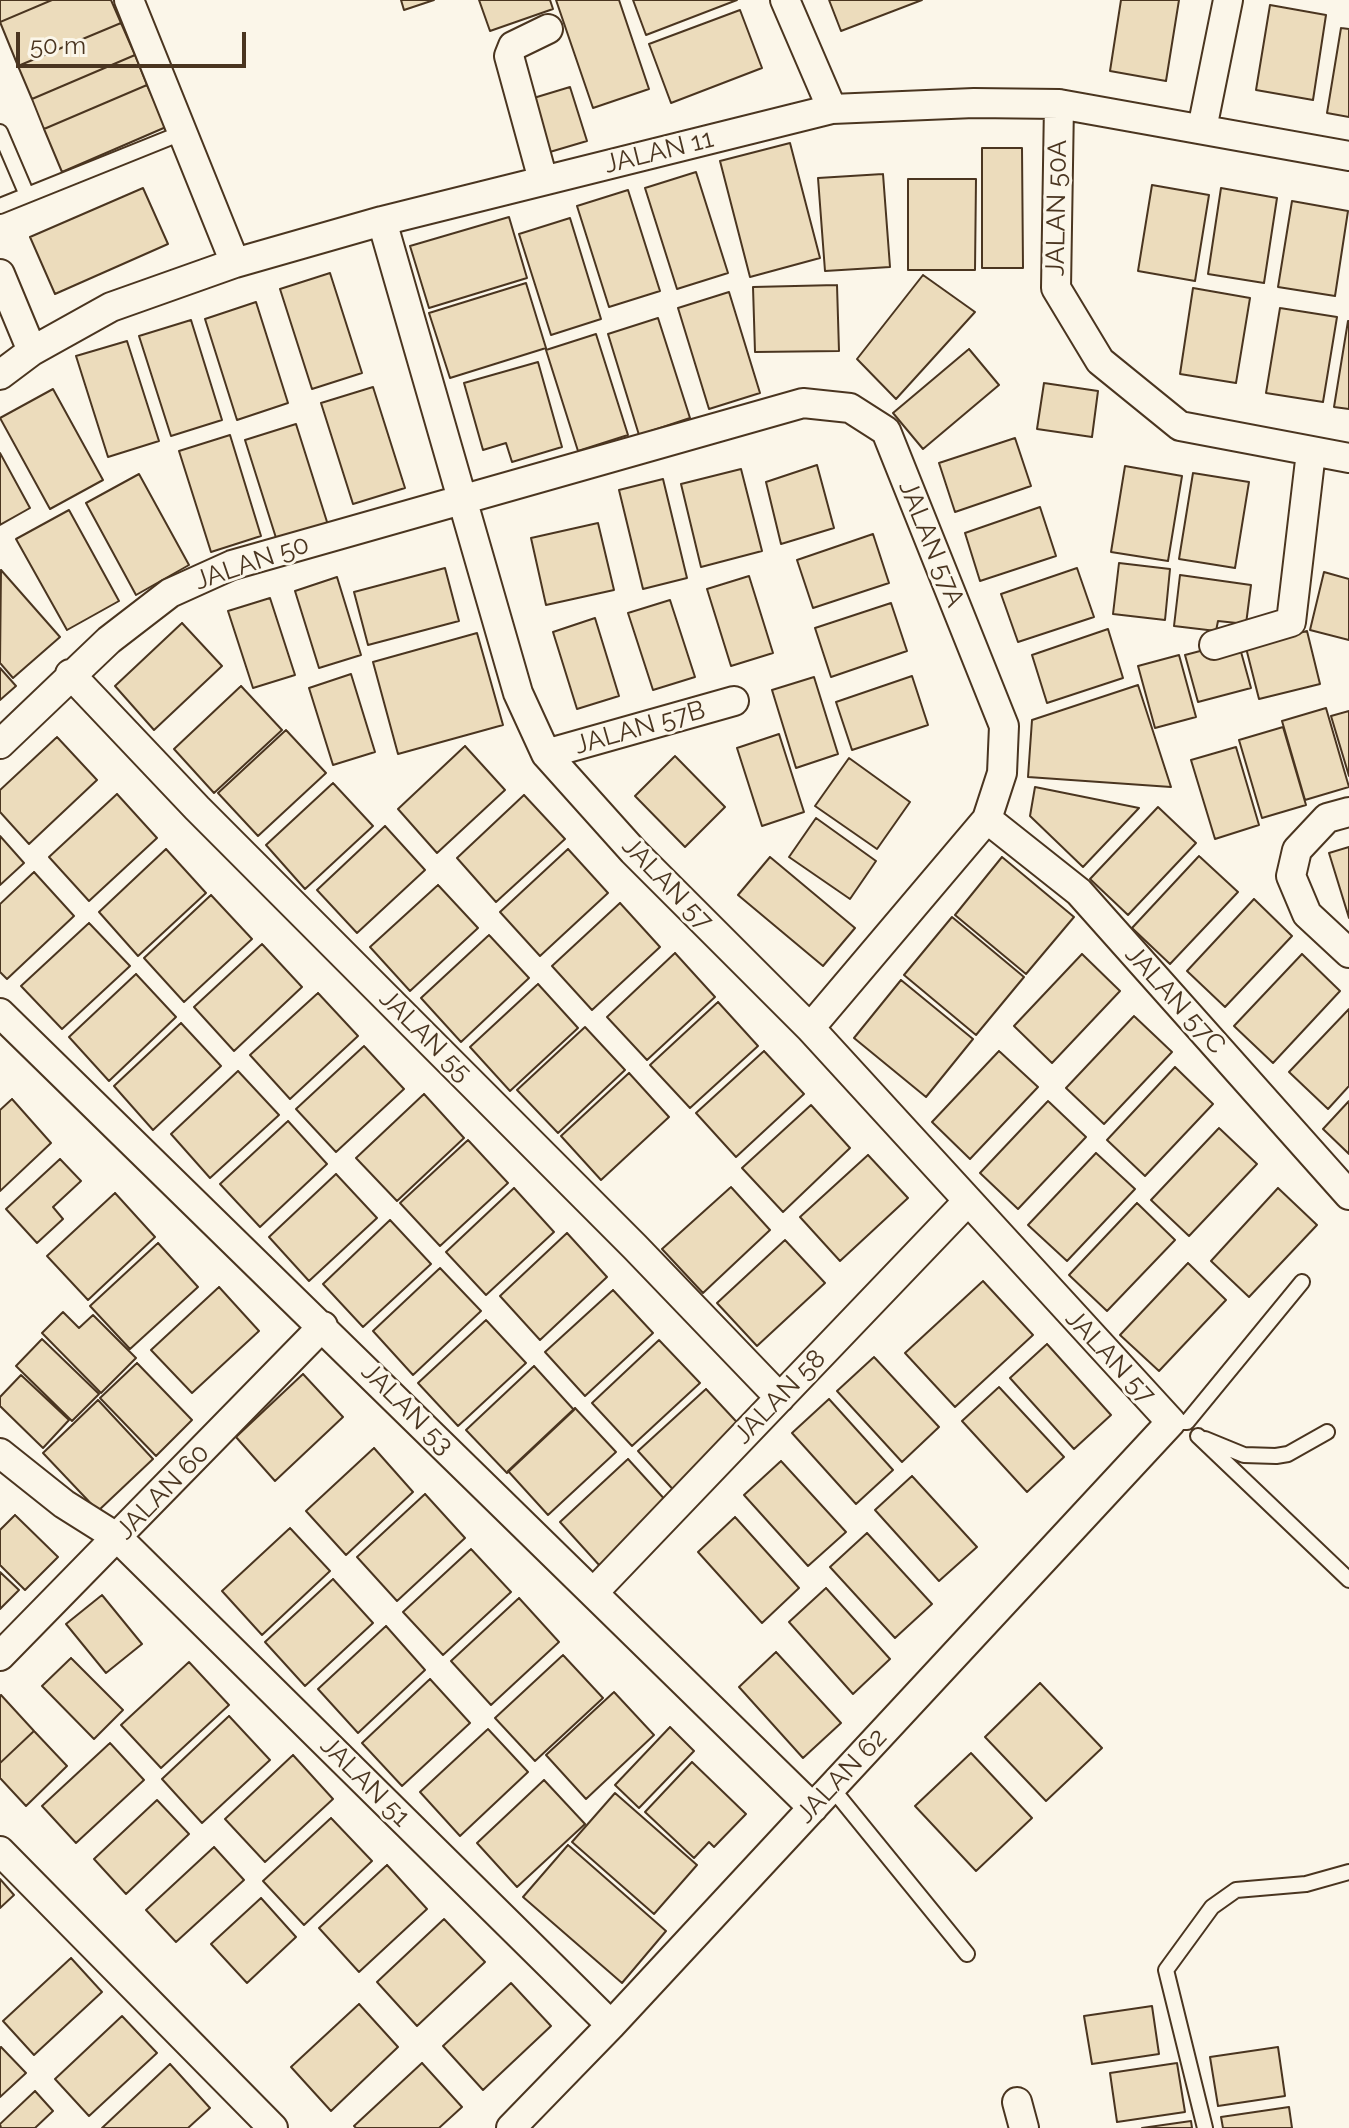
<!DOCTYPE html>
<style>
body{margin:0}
#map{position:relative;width:1349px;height:2128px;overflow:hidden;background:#fbf6e9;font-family:Raleway,sans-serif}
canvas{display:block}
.scale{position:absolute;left:16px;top:32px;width:230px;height:36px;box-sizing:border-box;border:4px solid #4a3520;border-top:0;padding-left:10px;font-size:24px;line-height:28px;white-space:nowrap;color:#4a3520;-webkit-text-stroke:6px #fbf6e9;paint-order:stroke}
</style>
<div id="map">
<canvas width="1349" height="2128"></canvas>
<div class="scale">50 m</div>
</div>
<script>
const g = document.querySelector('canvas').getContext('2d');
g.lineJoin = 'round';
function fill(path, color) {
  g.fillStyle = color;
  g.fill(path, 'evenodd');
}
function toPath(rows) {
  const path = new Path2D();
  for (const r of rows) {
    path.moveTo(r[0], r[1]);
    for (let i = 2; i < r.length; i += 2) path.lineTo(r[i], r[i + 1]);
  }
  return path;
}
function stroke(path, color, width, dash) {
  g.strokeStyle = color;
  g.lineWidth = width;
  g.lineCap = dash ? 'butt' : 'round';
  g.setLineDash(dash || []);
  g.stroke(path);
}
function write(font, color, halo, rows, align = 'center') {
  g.font = font + ' Raleway,sans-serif';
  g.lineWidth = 6;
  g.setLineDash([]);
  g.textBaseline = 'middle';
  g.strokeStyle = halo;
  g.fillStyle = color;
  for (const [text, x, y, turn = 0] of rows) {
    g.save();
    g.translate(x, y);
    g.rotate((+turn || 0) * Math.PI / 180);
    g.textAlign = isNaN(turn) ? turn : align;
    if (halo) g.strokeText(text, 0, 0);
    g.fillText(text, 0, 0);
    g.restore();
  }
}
const building = toPath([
 [0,0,52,0,0,22,0,0],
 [52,0,111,0,121,23,18,66,0,22,52,0],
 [401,0,434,0,404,10,401,0],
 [479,0,550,0,553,9,490,31,479,0],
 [556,0,619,0,649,89,593,108,556,0],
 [633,0,737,0,646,35,633,0],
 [829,0,922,0,841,31,829,0],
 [1121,0,1179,0,1166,81,1110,71,1121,0],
 [1270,5,1326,15,1313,100,1256,90,1270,5],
 [740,10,762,68,671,103,649,44,740,10],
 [121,23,135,55,32,99,18,66,121,23],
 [1341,28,1349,29,1349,117,1327,113,1341,28],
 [135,55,147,85,44,129,32,99,135,55],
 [147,85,166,127,62,172,44,129,147,85],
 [570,87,587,141,543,154,527,100,570,87],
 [790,143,820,258,750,277,720,161,790,143],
 [982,148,1022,148,1023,268,982,268,982,148],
 [696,172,728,273,677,289,645,188,696,172],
 [883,174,890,267,825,271,818,178,883,174],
 [908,179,976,179,975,270,908,270,908,179],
 [1152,185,1209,195,1195,281,1138,271,1152,185],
 [143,188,168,244,55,294,30,237,143,188],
 [1221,188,1277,198,1264,283,1208,274,1221,188],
 [628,190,660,291,609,307,577,206,628,190],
 [1292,201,1348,211,1335,296,1278,287,1292,201],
 [509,217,527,278,429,308,410,246,509,217],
 [570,218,601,319,551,335,519,234,570,218],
 [330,273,362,373,312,389,280,289,330,273],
 [923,275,975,312,896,399,857,359,923,275],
 [526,283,546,348,450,378,429,313,526,283],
 [837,285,839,351,755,352,753,287,837,285],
 [1193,288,1250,298,1236,383,1180,374,1193,288],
 [729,292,760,393,709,409,678,308,729,292],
 [256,302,288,403,237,420,205,319,256,302],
 [1280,308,1337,317,1323,402,1266,393,1280,308],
 [658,318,690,418,639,435,608,334,658,318],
 [191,320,222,420,171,436,139,336,191,320],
 [1348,321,1349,321,1349,409,1334,407,1348,321],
 [596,334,628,435,578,451,546,350,596,334],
 [127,341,159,441,108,457,76,356,127,341],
 [969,349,999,385,923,449,893,413,969,349],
 [538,362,562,447,512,462,506,443,483,450,464,383,538,362],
 [1044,383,1098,391,1092,437,1037,429,1044,383],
 [373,387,405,488,353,504,321,403,373,387],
 [53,389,103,480,50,509,0,418,53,389],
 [296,424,328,525,277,541,245,440,296,424],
 [230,435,261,536,211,552,179,451,230,435],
 [1015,438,1031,486,955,512,939,463,1015,438],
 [0,453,30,508,0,525,0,453],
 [817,465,834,528,781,544,766,482,817,465],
 [1125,466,1182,476,1168,561,1111,552,1125,466],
 [741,469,762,551,701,567,681,484,741,469],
 [1193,473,1249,482,1235,568,1179,559,1193,473],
 [139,474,189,565,136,595,86,503,139,474],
 [663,479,687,578,643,589,619,490,663,479],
 [1040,507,1056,556,980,581,965,533,1040,507],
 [69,510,119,601,67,630,16,539,69,510],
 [598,523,614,590,546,605,531,538,598,523],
 [873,534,889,583,813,608,797,560,873,534],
 [1119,563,1170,569,1165,620,1113,614,1119,563],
 [445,568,459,621,368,645,354,592,445,568],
 [1077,568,1094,617,1018,642,1001,594,1077,568],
 [1,570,60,637,13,678,0,663,1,570],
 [1324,572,1349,579,1349,640,1310,630,1324,572],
 [1180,575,1251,585,1246,624,1218,621,1216,631,1174,626,1180,575],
 [749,576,773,653,731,666,707,589,749,576],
 [337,577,361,655,319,668,295,591,337,577],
 [270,598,295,675,253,688,228,611,270,598],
 [670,600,695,677,653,690,628,613,670,600],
 [891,603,907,651,831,677,815,628,891,603],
 [595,618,619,696,577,709,553,632,595,618],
 [182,623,222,666,154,730,115,686,182,623],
 [1108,629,1123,678,1047,703,1032,655,1108,629],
 [1307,631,1320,684,1259,699,1244,640,1272,640,1307,631],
 [477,633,503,725,398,754,373,662,477,633],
 [1238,641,1251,688,1198,702,1185,655,1238,641],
 [1179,655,1196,717,1155,728,1138,666,1179,655],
 [0,668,16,686,0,700,0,668],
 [351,674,375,752,333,765,309,688,351,674],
 [912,676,928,725,852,750,836,702,912,676],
 [814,677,838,754,796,768,772,690,814,677],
 [1138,685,1171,787,1028,777,1032,720,1138,685],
 [241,686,282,730,214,793,174,749,241,686],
 [1326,708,1349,787,1305,800,1282,721,1326,708],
 [1349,711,1349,776,1331,716,1349,711],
 [1283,727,1306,805,1262,818,1239,740,1283,727],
 [286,730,326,773,258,836,218,793,286,730],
 [779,734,804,812,762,826,737,748,779,734],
 [57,737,97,780,29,844,0,812,0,790,57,737],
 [465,746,505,790,437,853,398,809,465,746],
 [1236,747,1259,825,1215,839,1191,760,1236,747],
 [675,756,725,807,685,847,635,796,675,756],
 [849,758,910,802,877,849,815,806,849,758],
 [333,783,373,826,305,889,266,845,333,783],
 [1035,787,1139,808,1083,867,1030,816,1035,787],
 [117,794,157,838,89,901,49,857,117,794],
 [524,795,565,839,496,902,457,858,524,795],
 [1158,807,1196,843,1128,915,1090,879,1158,807],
 [816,818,876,861,850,899,789,857,816,818],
 [385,826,425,870,357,933,317,890,385,826],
 [0,836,24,863,0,885,0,836],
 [1349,847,1349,918,1329,853,1349,847],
 [166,849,206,893,138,956,99,912,166,849],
 [568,849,608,893,540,956,500,912,568,849],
 [1199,856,1238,892,1170,964,1132,928,1199,856],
 [770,857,855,928,823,966,738,895,770,857],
 [1002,857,1074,917,1026,974,955,915,1002,857],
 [34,872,74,916,7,979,0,972,0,904,34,872],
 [438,885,478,928,410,991,370,947,438,885],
 [211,895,252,939,184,1002,144,958,211,895],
 [1254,899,1292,936,1225,1007,1187,971,1254,899],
 [620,903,660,947,592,1010,552,966,620,903],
 [952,917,1024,977,976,1035,904,975,952,917],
 [89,923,130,966,62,1029,21,986,89,923],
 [489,935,529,978,461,1042,421,998,489,935],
 [262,944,302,987,234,1051,194,1007,262,944],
 [675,953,715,997,647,1060,607,1017,675,953],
 [1082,954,1120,991,1052,1063,1014,1026,1082,954],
 [1302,954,1340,991,1273,1063,1234,1026,1302,954],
 [136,974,176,1017,109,1081,69,1037,136,974],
 [901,980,973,1039,926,1097,854,1038,901,980],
 [538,984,578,1028,510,1091,470,1047,538,984],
 [318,993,358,1036,290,1099,250,1055,318,993],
 [718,1002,758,1046,690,1108,650,1065,718,1002],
 [1349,1009,1349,1086,1328,1109,1289,1072,1349,1009],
 [1134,1016,1172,1052,1104,1124,1066,1088,1134,1016],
 [181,1023,221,1066,153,1130,114,1086,181,1023],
 [585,1027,625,1070,558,1133,517,1090,585,1027],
 [364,1046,404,1089,336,1152,296,1109,364,1046],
 [764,1051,804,1094,736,1157,696,1113,764,1051],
 [999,1051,1038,1087,970,1159,932,1122,999,1051],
 [1175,1067,1213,1104,1145,1176,1107,1140,1175,1067],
 [238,1071,279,1115,210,1178,171,1134,238,1071],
 [629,1073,669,1117,601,1180,561,1136,629,1073],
 [424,1094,464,1138,397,1201,356,1158,424,1094],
 [12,1099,51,1143,0,1191,0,1110,12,1099],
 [1048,1101,1086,1137,1018,1209,980,1173,1048,1101],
 [1349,1101,1349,1154,1323,1129,1349,1101],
 [811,1105,850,1148,783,1212,742,1168,811,1105],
 [288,1121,327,1164,260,1227,220,1184,288,1121],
 [1219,1128,1257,1164,1189,1236,1151,1200,1219,1128],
 [468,1140,508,1183,440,1246,400,1203,468,1140],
 [1096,1153,1135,1189,1067,1261,1028,1225,1096,1153],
 [868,1155,908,1198,840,1261,800,1217,868,1155],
 [60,1159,81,1181,53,1207,63,1219,37,1243,6,1209,60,1159],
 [336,1174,377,1218,309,1281,269,1237,336,1174],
 [731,1187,770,1230,703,1293,662,1249,731,1187],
 [514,1188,554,1232,486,1295,446,1252,514,1188],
 [1278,1188,1317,1225,1249,1297,1211,1261,1278,1188],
 [115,1193,155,1237,88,1300,47,1256,115,1193],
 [1137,1203,1175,1240,1107,1311,1069,1275,1137,1203],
 [390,1220,431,1264,363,1327,323,1284,390,1220],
 [567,1233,607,1277,540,1340,500,1296,567,1233],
 [785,1240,825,1283,757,1346,717,1303,785,1240],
 [158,1243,198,1287,130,1349,90,1306,158,1243],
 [1188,1263,1226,1300,1159,1371,1120,1335,1188,1263],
 [440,1268,481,1311,413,1375,373,1331,440,1268],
 [983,1281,1033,1335,955,1407,905,1353,983,1281],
 [219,1287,259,1331,192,1393,151,1350,219,1287],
 [613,1290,653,1333,585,1396,545,1352,613,1290],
 [63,1312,79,1328,93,1315,136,1358,101,1393,42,1333,63,1312],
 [486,1320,526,1363,458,1426,418,1383,486,1320],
 [42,1339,99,1394,72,1421,16,1366,42,1339],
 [659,1340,700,1383,632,1446,592,1403,659,1340],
 [1047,1344,1111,1415,1074,1449,1010,1378,1047,1344],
 [874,1357,939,1427,902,1462,837,1391,874,1357],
 [137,1363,192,1420,156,1456,100,1398,137,1363],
 [534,1366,574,1410,507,1473,466,1430,534,1366],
 [303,1374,343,1417,275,1481,236,1437,303,1374],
 [21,1375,69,1420,43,1448,0,1406,0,1397,21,1375],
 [999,1387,1064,1457,1027,1492,962,1421,999,1387],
 [706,1389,746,1432,678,1495,638,1451,706,1389],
 [829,1399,893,1470,856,1504,792,1433,829,1399],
 [98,1400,153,1459,98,1511,43,1453,98,1400],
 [575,1408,616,1452,548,1515,508,1471,575,1408],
 [374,1448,413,1492,346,1555,306,1511,374,1448],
 [628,1459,668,1503,600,1566,560,1522,628,1459],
 [781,1461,846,1532,808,1566,744,1495,781,1461],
 [912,1476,977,1547,939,1581,875,1510,912,1476],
 [425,1494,465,1538,397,1601,357,1557,425,1494],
 [15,1515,58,1557,25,1590,0,1565,0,1530,15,1515],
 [735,1517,799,1588,762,1623,698,1552,735,1517],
 [290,1528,330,1571,262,1635,222,1591,290,1528],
 [867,1533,932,1604,895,1638,830,1567,867,1533],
 [471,1549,511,1592,443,1655,403,1612,471,1549],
 [0,1572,19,1590,0,1609,0,1572],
 [333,1579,373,1623,305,1686,265,1642,333,1579],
 [826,1588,890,1659,853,1694,789,1622,826,1588],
 [102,1595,142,1644,106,1673,66,1624,102,1595],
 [519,1598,559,1642,491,1705,451,1661,519,1598],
 [386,1626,425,1670,358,1733,318,1689,386,1626],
 [776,1652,841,1723,803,1758,739,1687,776,1652],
 [563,1655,603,1698,535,1761,495,1718,563,1655],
 [71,1658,123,1710,94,1739,42,1686,71,1658],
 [189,1662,229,1705,161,1768,121,1725,189,1662],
 [430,1679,470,1723,402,1786,362,1743,430,1679],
 [1040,1683,1102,1748,1046,1801,985,1737,1040,1683],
 [614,1692,654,1735,586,1799,546,1755,614,1692],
 [1,1695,34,1731,0,1763,0,1696,1,1695],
 [229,1716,270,1760,202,1823,162,1779,229,1716],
 [670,1727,694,1751,639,1808,615,1785,670,1727],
 [488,1729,528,1772,460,1836,420,1792,488,1729],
 [34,1731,67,1766,26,1806,0,1778,0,1763,34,1731],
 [110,1743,144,1780,76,1843,42,1806,110,1743],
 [971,1753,1032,1818,976,1871,915,1806,971,1753],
 [293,1755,333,1799,265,1862,225,1819,293,1755],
 [692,1762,746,1814,714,1847,709,1842,694,1858,645,1812,692,1762],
 [544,1780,585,1824,517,1887,477,1843,544,1780],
 [615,1793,697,1865,654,1914,572,1842,615,1793],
 [157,1800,189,1834,126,1894,94,1859,157,1800],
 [331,1818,372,1861,304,1925,263,1881,331,1818],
 [568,1845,666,1931,622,1983,523,1897,568,1845],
 [214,1847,244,1880,176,1942,146,1910,214,1847],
 [387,1865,427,1909,359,1972,319,1928,387,1865],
 [0,1879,14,1895,0,1908,0,1879],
 [261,1898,296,1937,247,1983,211,1944,261,1898],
 [444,1919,485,1962,417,2026,377,1982,444,1919],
 [71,1958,102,1992,34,2055,3,2021,71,1958],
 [511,1983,551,2026,483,2090,443,2046,511,1983],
 [359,2004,398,2047,331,2111,291,2067,359,2004],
 [1152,2006,1159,2054,1092,2064,1084,2016,1152,2006],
 [122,2016,157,2053,89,2116,55,2079,122,2016],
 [1,2047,26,2073,0,2097,0,2048,1,2047],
 [1278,2047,1285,2096,1218,2106,1210,2057,1278,2047],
 [422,2063,462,2107,439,2128,356,2128,354,2126,422,2063],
 [1177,2063,1185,2112,1117,2122,1110,2073,1177,2063],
 [170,2064,210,2108,188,2128,102,2128,170,2064],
 [35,2091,53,2111,35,2128,1,2128,0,2124,35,2091],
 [1289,2107,1292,2128,1223,2128,1221,2117,1289,2107],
 [1191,2121,1192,2128,1142,2128,1191,2121]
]);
fill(building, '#ecdcbc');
stroke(building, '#4a3520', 2);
const lane = toPath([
 [0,132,27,195],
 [0,206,184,132],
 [1171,1422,1187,1422,1302,1282],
 [1198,1436,1349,1580],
 [1205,1439,1244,1455,1276,1456,1288,1454,1327,1432],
 [831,1787,967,1954],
 [1205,2128,1166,1970,1212,1907,1236,1890,1306,1884,1349,1872]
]);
const street = toPath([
 [129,0,235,263],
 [785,0,832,109],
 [1059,104,1056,288,1100,361,1180,426,1349,458],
 [1202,129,1228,0],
 [543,180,509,56,513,46,548,29],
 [382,221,518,693,546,754,633,851,810,1028,1171,1422,611,2025,511,2128],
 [0,274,32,351],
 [0,375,32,351,111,307,235,263,382,221,832,109,974,103,1059,104,1349,156],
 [1214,645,1291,622,1311,452],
 [70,674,197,808,635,1247,780,1398],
 [0,744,109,640,170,593,232,565,803,403,850,408,886,431,1004,726,1002,773,987,819,810,1028],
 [546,754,734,701],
 [1349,812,1327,818,1297,850,1291,876,1307,914,1349,953],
 [987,819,1079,892,1349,1195],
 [0,1013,813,1808],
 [0,1453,64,1504,118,1538,611,2025],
 [593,1593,967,1202],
 [0,1656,323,1326],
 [0,1851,273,2128],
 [1017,2102,1024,2128]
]);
stroke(lane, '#4a3520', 18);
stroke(street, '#4a3520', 32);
stroke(lane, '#fbf6e9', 14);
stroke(street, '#fbf6e9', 28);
write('26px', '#4a3520', '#fbf6e9', [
 ["JALAN 11",659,152,-14],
 ["JALAN 50A",1057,208,-89],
 ["JALAN 57A",931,544,68],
 ["JALAN 50",252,563,-19],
 ["JALAN 57B",640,728,-16],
 ["JALAN 57",667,884,46],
 ["JALAN 57C",1175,1000,48],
 ["JALAN 55",425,1036,45],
 ["JALAN 57",1110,1357,47],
 ["JALAN 58",780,1397,-46],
 ["JALAN 53",407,1409,45],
 ["JALAN 60",163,1492,-46],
 ["JALAN 62",842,1776,-47],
 ["JALAN 51",365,1782,45]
]);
</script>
